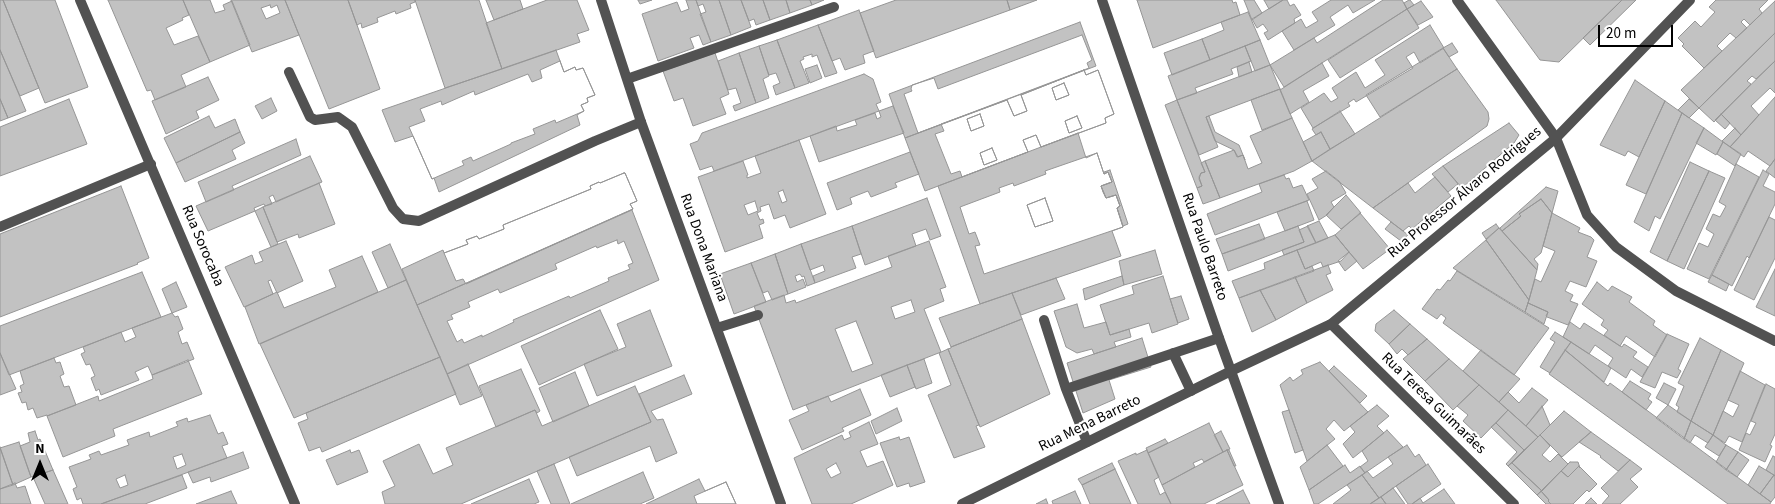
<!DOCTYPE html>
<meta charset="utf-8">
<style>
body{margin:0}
#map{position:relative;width:1775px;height:504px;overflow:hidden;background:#fff;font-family:"Source Sans 3",sans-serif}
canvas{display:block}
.north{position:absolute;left:15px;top:439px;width:50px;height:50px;-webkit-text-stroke:4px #fff;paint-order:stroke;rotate:0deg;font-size:14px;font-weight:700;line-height:20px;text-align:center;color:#000}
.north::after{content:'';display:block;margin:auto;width:18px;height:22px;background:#000;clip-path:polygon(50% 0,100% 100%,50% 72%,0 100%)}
.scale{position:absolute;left:1598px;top:25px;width:75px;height:22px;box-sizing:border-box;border:2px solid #000;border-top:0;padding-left:6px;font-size:15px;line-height:18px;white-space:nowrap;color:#000;-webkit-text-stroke:4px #fff;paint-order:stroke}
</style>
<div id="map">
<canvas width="1775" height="504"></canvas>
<div class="north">N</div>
<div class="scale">20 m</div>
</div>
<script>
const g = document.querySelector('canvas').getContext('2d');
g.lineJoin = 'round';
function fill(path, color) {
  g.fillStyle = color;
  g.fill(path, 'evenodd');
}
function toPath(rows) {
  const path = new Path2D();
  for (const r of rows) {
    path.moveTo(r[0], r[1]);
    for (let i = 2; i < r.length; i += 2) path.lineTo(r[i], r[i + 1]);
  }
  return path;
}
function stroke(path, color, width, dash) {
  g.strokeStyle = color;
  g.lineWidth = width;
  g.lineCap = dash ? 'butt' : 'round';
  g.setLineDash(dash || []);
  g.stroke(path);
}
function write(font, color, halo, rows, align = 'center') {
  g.font = font + ' "Source Sans 3",sans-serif';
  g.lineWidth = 4;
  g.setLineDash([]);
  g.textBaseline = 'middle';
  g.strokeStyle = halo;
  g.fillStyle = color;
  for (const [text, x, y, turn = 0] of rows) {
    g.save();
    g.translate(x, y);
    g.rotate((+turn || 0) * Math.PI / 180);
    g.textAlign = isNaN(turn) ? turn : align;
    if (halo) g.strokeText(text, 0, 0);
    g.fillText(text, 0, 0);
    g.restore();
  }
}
const building = toPath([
 [0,0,3,0,39,88,20,96,0,50,0,0],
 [3,0,55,0,88,87,45,103,3,0],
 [108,0,183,0,189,15,182,18,183,20,166,28,174,45,198,36,210,62,181,75,186,87,155,100,151,90,147,91,108,0],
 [183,0,210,0,215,13,225,10,223,5,232,1,250,45,210,62,183,0],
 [231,0,285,0,299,35,252,52,231,0],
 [270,5,271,8,277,5,280,13,266,19,261,8,270,5],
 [285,0,348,0,380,89,329,109,285,0],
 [348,0,415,0,415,2,410,4,411,8,396,14,395,11,377,18,378,22,362,28,361,23,357,25,348,0],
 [415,0,479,0,502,69,445,88,415,0],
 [486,0,520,0,523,9,494,20,486,0],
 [547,0,577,0,589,30,577,34,580,42,502,69,486,23,547,0],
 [638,0,652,0,640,4,638,0],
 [686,0,696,0,711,42,703,45,699,35,690,38,694,48,658,61,642,14,677,2,681,12,689,9,686,0],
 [696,0,719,0,731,35,711,42,700,14,706,12,703,4,698,6,696,0],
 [719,0,741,0,751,27,731,35,719,0],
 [741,0,763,0,770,20,756,25,754,19,749,21,741,0],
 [763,0,786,0,790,13,770,20,763,0],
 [786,0,810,0,812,5,790,13,786,0],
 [810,0,824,0,812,5,810,0],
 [896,0,1007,0,1010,10,876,58,860,13,896,0],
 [1007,0,1037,0,1010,10,1007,0],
 [1137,0,1232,0,1233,3,1236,2,1240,15,1153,48,1137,0],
 [1244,0,1254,0,1262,13,1252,20,1244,0],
 [1264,0,1283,0,1269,9,1264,0],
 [1283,0,1287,0,1290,6,1294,4,1301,15,1294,19,1295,23,1268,40,1264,33,1268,31,1263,24,1257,28,1252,19,1283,0],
 [1331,0,1375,0,1353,13,1348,5,1330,17,1335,25,1294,50,1282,31,1301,19,1306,28,1318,21,1312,12,1331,0],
 [1383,0,1402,0,1407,9,1284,87,1270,65,1314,38,1317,43,1383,0],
 [1409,0,1410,0,1414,5,1407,9,1404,3,1409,0],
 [1496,0,1622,0,1559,62,1540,60,1496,0],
 [1622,0,1636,0,1590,45,1583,38,1622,0],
 [1716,0,1768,0,1759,9,1762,13,1750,25,1744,19,1741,22,1747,28,1736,38,1730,33,1717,46,1722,51,1704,68,1682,46,1684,44,1678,38,1695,21,1701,27,1715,12,1709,7,1716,0],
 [1421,1,1433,17,1418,25,1407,9,1421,1],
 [1775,1,1775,33,1699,108,1681,90,1775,1],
 [1407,9,1419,28,1340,78,1328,60,1407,9],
 [859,10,874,51,863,55,865,63,845,70,840,58,832,61,818,25,859,10],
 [1248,12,1260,40,1210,60,1202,39,1224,30,1221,22,1248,12],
 [1080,22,1096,66,905,138,889,94,1080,22],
 [818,25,837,73,825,77,817,55,812,57,812,54,803,57,804,59,800,61,809,83,795,88,777,40,818,25],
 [1430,25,1444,48,1420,63,1414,52,1406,57,1413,68,1356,102,1354,99,1348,103,1350,106,1313,128,1301,108,1324,93,1331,102,1338,98,1332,88,1356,72,1365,88,1385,75,1375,60,1430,25],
 [1775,33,1775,61,1756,79,1752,76,1747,81,1751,84,1714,122,1699,108,1775,33],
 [1082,35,1092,60,1087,63,1089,68,918,133,904,94,912,91,911,89,912,85,934,78,938,89,1082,35],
 [1202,39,1210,60,1172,75,1164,53,1202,39],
 [777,40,795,88,776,95,773,86,780,83,776,73,769,75,759,46,777,40],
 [1260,40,1270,65,1255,71,1245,46,1260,40],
 [1452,43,1458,52,1449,57,1443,48,1452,43],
 [759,46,769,76,763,79,769,98,756,103,739,53,759,46],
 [1245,46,1251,61,1231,69,1233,74,1195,88,1197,93,1177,100,1168,76,1245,46],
 [1443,48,1457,69,1380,117,1366,95,1443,48],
 [0,50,26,111,8,118,0,99,0,50],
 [556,50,564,72,575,67,576,70,583,68,595,95,587,98,588,102,581,105,584,111,577,115,580,125,439,192,434,178,432,179,413,136,395,142,382,110,556,50],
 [715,53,729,94,720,98,726,114,693,126,683,98,674,101,663,71,715,53],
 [739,53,756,103,735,111,733,106,741,103,736,88,728,90,718,61,739,53],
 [560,61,564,72,575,67,576,70,583,68,595,95,587,98,588,102,581,105,584,111,556,123,555,120,533,129,535,134,511,143,511,144,473,161,471,157,462,161,464,165,432,179,409,127,425,121,420,109,441,101,442,105,474,91,475,95,528,74,532,82,542,78,540,70,560,61],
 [1775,61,1775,93,1770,88,1751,106,1759,115,1741,135,1721,114,1775,61],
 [1249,62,1252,72,1239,77,1237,67,1249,62],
 [1322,63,1329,76,1303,91,1309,102,1290,114,1280,90,1322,63],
 [817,65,822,78,810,83,805,69,817,65],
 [1270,65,1280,89,1206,117,1218,147,1199,155,1177,100,1270,65],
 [1457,69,1488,112,1489,119,1487,126,1373,208,1312,161,1457,69],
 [1084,70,1086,75,1098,70,1114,114,1105,118,1106,123,1041,147,1036,135,1023,140,1028,152,925,191,905,138,1007,100,1014,116,1027,111,1021,95,1084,70],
 [1064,83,1069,95,1056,100,1052,88,1064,83],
 [980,114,984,126,971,131,967,119,980,114],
 [1077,116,1082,128,1069,133,1065,121,1077,116],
 [992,148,997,160,984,165,980,153,992,148],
 [1084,70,1086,75,1098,70,1114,114,1105,118,1106,123,1041,147,1036,135,1023,140,1028,152,962,177,960,171,951,174,935,134,944,131,941,124,1007,100,1014,116,1027,111,1021,95,1084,70],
 [1064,83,1069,95,1056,100,1052,88,1064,83],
 [980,114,984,126,971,131,967,119,980,114],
 [1077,116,1082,128,1069,133,1065,121,1077,116],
 [992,148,997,160,984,165,980,153,992,148],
 [864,74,873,79,881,102,876,104,879,111,714,171,712,166,700,170,690,144,698,141,702,133,864,74],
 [208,77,219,100,196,111,199,118,166,134,152,101,208,77],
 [1635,80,1665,101,1639,157,1628,151,1625,156,1600,145,1635,80],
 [1280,89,1292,118,1262,130,1251,100,1280,89],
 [1775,97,1775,159,1770,166,1748,151,1744,157,1730,147,1775,97],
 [271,98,277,111,262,119,255,106,271,98],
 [0,99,8,118,0,121,0,99],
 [69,99,87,144,0,176,0,127,69,99],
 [1689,99,1699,108,1689,118,1678,110,1689,99],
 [1177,100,1205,172,1201,173,1199,177,1202,186,1197,188,1165,105,1177,100],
 [1665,101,1682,113,1646,194,1626,185,1665,101],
 [893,106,904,133,819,162,810,136,836,126,837,131,857,125,855,120,875,113,877,119,881,117,879,111,893,106],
 [1340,111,1355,134,1330,149,1321,132,1316,135,1312,129,1340,111],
 [1682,113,1704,128,1660,219,1655,216,1649,231,1634,222,1682,113],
 [1721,114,1730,123,1725,129,1715,120,1721,114],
 [209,116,215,128,235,119,240,132,176,163,164,138,209,116],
 [1209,116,1215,132,1239,145,1245,160,1243,155,1238,157,1234,150,1215,141,1206,117,1209,116],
 [1292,118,1312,161,1294,171,1220,198,1205,161,1234,150,1237,157,1243,155,1248,169,1262,163,1250,136,1292,118],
 [1509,123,1519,135,1514,143,1462,188,1443,166,1509,123],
 [1704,128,1723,142,1716,155,1696,143,1704,128],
 [1735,128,1741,135,1730,147,1722,141,1735,128],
 [240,132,245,143,232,150,236,159,185,182,176,163,240,132],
 [1321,132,1330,149,1312,161,1303,142,1321,132],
 [1078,133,1086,158,1097,153,1104,174,1108,172,1112,182,1101,186,1106,198,1116,195,1120,206,1117,208,1123,227,1112,231,1121,256,980,304,938,186,1078,133],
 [1045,198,1053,221,1035,227,1027,205,1045,198],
 [296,139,301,155,232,186,234,190,206,202,198,182,296,139],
 [799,140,826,214,790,228,785,215,774,219,769,204,760,207,761,211,757,213,760,220,763,219,764,223,759,225,763,238,725,252,698,177,743,161,748,175,747,175,747,178,761,173,755,156,799,140],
 [783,190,787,201,782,203,778,192,783,190],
 [755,201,758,211,748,215,744,205,755,201],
 [1723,142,1741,154,1735,166,1717,154,1723,142],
 [910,152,919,174,895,183,897,187,871,197,868,191,850,198,852,204,837,210,827,183,910,152],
 [1097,153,1104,174,1108,172,1112,182,1101,186,1103,192,1106,198,1116,195,1120,206,1117,208,1123,227,984,274,975,246,980,245,975,232,969,234,960,207,1000,192,999,188,1013,183,1014,186,1046,174,1045,171,1097,153],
 [1045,198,1053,221,1035,227,1027,205,1045,198],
 [310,156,322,182,276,202,273,195,269,197,272,204,265,206,264,204,254,208,255,211,208,231,196,206,310,156],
 [1775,159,1775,178,1766,171,1775,159],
 [1205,161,1220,198,1203,204,1197,188,1202,186,1199,179,1201,173,1205,172,1201,163,1205,161],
 [1690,162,1709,171,1667,261,1650,252,1690,162],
 [1736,164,1759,177,1709,279,1687,269,1699,243,1708,247,1714,234,1706,229,1713,214,1720,217,1726,206,1719,202,1736,164],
 [1443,166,1458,184,1448,192,1432,174,1443,166],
 [1110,170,1128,224,1123,226,1117,208,1120,206,1116,195,1106,198,1101,186,1112,182,1108,172,1104,174,1104,172,1110,170],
 [1763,170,1769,174,1763,186,1775,192,1775,204,1749,258,1747,256,1732,286,1712,275,1763,170],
 [1326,171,1339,181,1346,193,1331,202,1334,207,1327,215,1319,220,1307,194,1318,188,1312,179,1326,171],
 [1709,171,1725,178,1684,269,1667,261,1709,171],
 [624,173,625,173,637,201,630,204,633,209,466,284,463,279,456,281,444,253,468,244,466,240,477,236,479,239,504,229,503,225,591,189,590,186,599,182,600,183,624,173],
 [624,173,625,173,637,201,630,204,633,209,417,305,402,269,443,250,444,253,468,244,466,240,477,236,479,239,504,229,503,225,591,189,590,186,599,182,600,183,624,173],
 [1284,175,1286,179,1289,178,1293,188,1302,185,1309,200,1215,235,1207,214,1262,192,1259,184,1284,175],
 [1435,177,1451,196,1412,229,1409,226,1403,231,1373,208,1408,183,1415,193,1435,177],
 [319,183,335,224,299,238,298,234,277,242,263,207,319,183],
 [121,186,149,258,137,263,138,264,0,317,0,234,121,186],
 [1546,187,1558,191,1552,213,1541,199,1519,214,1521,216,1502,231,1500,228,1546,187],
 [1346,195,1361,213,1341,229,1326,215,1346,195],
 [927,198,941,236,930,240,926,229,912,234,916,246,865,265,852,226,927,198],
 [1541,199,1552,213,1541,253,1534,259,1538,264,1537,270,1502,231,1521,216,1519,214,1541,199],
 [1307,201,1314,220,1285,231,1277,212,1307,201],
 [263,207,278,244,271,247,255,211,263,207],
 [632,210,659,280,447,374,417,305,632,210],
 [1360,213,1390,249,1363,269,1335,235,1360,213],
 [1552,213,1580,228,1578,232,1591,237,1594,240,1587,257,1597,261,1586,287,1570,281,1565,291,1573,295,1570,301,1578,304,1568,325,1547,317,1546,316,1548,312,1528,303,1535,279,1541,282,1555,251,1543,246,1552,213],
 [1769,217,1775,220,1775,258,1754,300,1734,290,1769,217],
 [1319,221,1328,238,1316,243,1307,226,1319,221],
 [1391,222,1403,231,1408,235,1401,241,1385,229,1391,222],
 [1259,224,1265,239,1222,254,1216,239,1259,224],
 [1496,224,1499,228,1486,239,1482,233,1496,224],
 [852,226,861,254,852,257,856,268,815,283,813,276,825,271,823,265,810,270,801,244,852,226],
 [1298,226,1304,242,1228,271,1222,254,1298,226],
 [1308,226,1316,243,1284,255,1282,250,1304,242,1299,230,1308,226],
 [1499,228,1537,270,1529,300,1486,240,1499,228],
 [1335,235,1349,252,1341,261,1323,267,1321,262,1305,269,1297,250,1335,235],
 [617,240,618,244,624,241,633,263,628,265,630,269,608,278,609,281,570,298,569,296,513,320,514,322,482,337,482,335,464,343,462,339,457,342,447,321,453,319,451,315,470,307,468,302,498,289,500,293,557,269,555,264,596,246,597,248,617,240],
 [1486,240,1529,300,1525,312,1453,268,1486,240],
 [286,241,303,281,277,293,271,280,268,281,273,294,244,307,225,267,252,255,255,264,263,261,259,252,286,241],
 [929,241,946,287,940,289,944,301,924,309,941,352,793,410,754,306,784,295,786,303,795,300,796,303,892,267,888,256,929,241],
 [911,300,915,312,895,319,891,307,911,300],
 [856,321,873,364,852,372,835,329,856,321],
 [390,244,406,280,388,288,372,252,390,244],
 [801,244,815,283,807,286,804,276,802,277,800,274,795,276,797,282,803,279,806,287,788,294,775,254,801,244],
 [1155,250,1162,274,1124,285,1119,261,1155,250],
 [1297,250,1305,269,1312,266,1314,271,1239,298,1232,281,1265,269,1264,263,1297,250],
 [1349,252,1357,261,1345,271,1338,261,1349,252],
 [775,254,788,294,772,300,768,291,763,293,751,263,775,254],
 [362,256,378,292,259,344,245,307,277,292,284,308,336,287,329,270,362,256],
 [751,263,766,302,734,314,720,274,751,263],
 [1328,265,1331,273,1326,275,1333,290,1307,303,1295,277,1328,265],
 [1775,269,1775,316,1756,307,1775,269],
 [1457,271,1549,328,1514,375,1443,323,1446,318,1441,314,1437,319,1422,309,1437,289,1440,290,1448,280,1450,281,1457,271],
 [142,272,161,317,9,375,0,353,0,326,142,272],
 [1712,275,1729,284,1726,291,1708,282,1712,275],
 [1122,276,1124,285,1085,300,1083,289,1122,276],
 [1163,276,1178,324,1152,333,1149,323,1110,335,1100,305,1134,294,1132,286,1163,276],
 [1295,277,1307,303,1276,320,1260,290,1295,277],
 [1056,278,1065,299,1021,315,1012,293,1056,278],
 [406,280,440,357,294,418,260,344,406,280],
 [176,282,187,307,172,313,162,289,176,282],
 [1597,282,1608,291,1612,286,1632,297,1629,302,1655,321,1653,325,1667,335,1655,357,1626,336,1620,346,1604,335,1608,330,1601,325,1604,320,1582,304,1597,282],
 [1260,290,1276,320,1252,332,1239,298,1260,290],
 [1012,293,1022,319,951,347,939,318,1012,293],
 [1181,296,1189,319,1178,323,1170,299,1181,296],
 [1528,303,1548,312,1544,324,1525,312,1528,303],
 [1077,304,1084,328,1106,322,1110,335,1129,329,1131,337,1114,342,1116,347,1094,354,1092,349,1077,353,1066,347,1054,311,1077,304],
 [600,310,618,349,539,385,521,346,600,310],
 [650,310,672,366,597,396,584,364,626,347,617,324,650,310],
 [1394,310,1410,324,1389,344,1375,331,1376,324,1394,310],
 [172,313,175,317,178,316,183,329,178,332,182,344,187,342,194,359,152,375,148,366,135,372,139,380,101,395,99,389,96,391,91,378,95,376,90,364,86,365,81,354,85,352,83,347,121,332,125,342,136,337,132,328,172,313],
 [1022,319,1050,394,980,427,948,349,951,348,951,347,1022,319],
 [1570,322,1580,329,1584,323,1620,346,1622,347,1624,344,1637,352,1633,357,1648,367,1642,377,1631,369,1626,378,1608,366,1613,358,1595,345,1589,354,1563,337,1570,322],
 [1410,324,1427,339,1408,355,1402,349,1397,354,1389,344,1410,324],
 [1555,332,1571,342,1550,373,1540,367,1555,342,1550,339,1555,332],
 [1667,334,1689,344,1678,369,1681,371,1677,378,1662,372,1655,388,1640,382,1667,334],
 [1142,338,1151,367,1109,380,1115,399,1083,413,1067,363,1142,338],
 [1700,338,1721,350,1691,421,1677,412,1679,407,1676,405,1684,386,1678,383,1700,338],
 [1427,339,1449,359,1425,381,1403,359,1427,339],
 [1571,342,1611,368,1604,382,1565,350,1571,342],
 [948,349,979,425,976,426,985,447,954,458,928,395,951,385,939,353,948,349],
 [1481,350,1520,379,1499,402,1463,371,1481,350],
 [1565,350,1608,386,1610,383,1771,502,1770,504,1728,504,1549,374,1565,350],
 [1721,350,1744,363,1713,435,1691,421,1721,350],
 [0,353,16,389,0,395,0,353],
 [440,357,456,394,322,452,320,447,309,451,298,423,308,419,306,413,440,357],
 [54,358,56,363,60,362,64,374,60,376,64,387,69,386,76,405,47,416,47,415,37,418,33,408,28,410,26,402,22,403,18,393,22,392,20,386,24,384,20,371,54,358],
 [924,359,932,383,916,389,907,365,924,359],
 [1449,359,1479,385,1453,410,1425,381,1449,359],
 [188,360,202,394,113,429,115,436,63,457,47,416,98,396,99,401,153,379,152,375,188,360],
 [1320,362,1368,412,1344,431,1334,420,1326,429,1335,439,1307,461,1280,385,1290,377,1293,381,1303,374,1301,370,1320,362],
 [468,364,482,396,460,405,447,374,468,364],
 [907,365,915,387,890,397,881,375,907,365],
 [1334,366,1367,396,1360,403,1329,371,1334,366],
 [521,369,540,411,537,413,535,410,496,427,479,386,521,369],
 [1740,371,1765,385,1742,442,1729,436,1725,443,1713,435,1723,411,1733,417,1739,405,1728,400,1740,371],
 [575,372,589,406,553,422,539,388,575,372],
 [684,375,692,394,651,411,657,420,663,419,677,453,656,462,650,446,577,476,569,457,651,422,639,394,684,375],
 [1630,381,1651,394,1648,399,1652,402,1646,410,1622,392,1630,381],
 [1664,383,1676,389,1668,405,1656,398,1664,383],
 [1766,384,1775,389,1775,434,1770,445,1772,446,1765,462,1739,450,1746,433,1750,435,1756,423,1751,421,1766,384],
 [1479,385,1508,410,1481,438,1463,421,1468,415,1457,406,1479,385],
 [635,386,651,422,461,504,385,504,382,492,395,486,383,461,419,444,433,474,453,465,446,448,535,410,542,426,635,386],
 [1532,388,1548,400,1526,426,1499,402,1508,392,1519,403,1532,388],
 [860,389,871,415,842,428,844,431,802,450,789,420,809,411,806,405,828,396,831,402,860,389],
 [1377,405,1389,416,1377,426,1384,433,1353,458,1343,444,1355,432,1350,426,1377,405],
 [1668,405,1691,421,1684,439,1656,418,1668,405],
 [1542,406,1550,425,1538,437,1526,426,1542,406],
 [897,408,902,421,876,434,871,421,897,408],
 [1289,410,1303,450,1295,453,1282,412,1289,410],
 [1508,410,1538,437,1524,450,1496,423,1508,410],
 [1564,411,1591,432,1562,457,1540,435,1564,411],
 [210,415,218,434,223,432,228,444,222,446,227,458,101,504,83,504,81,498,77,500,73,489,77,487,69,467,91,459,89,455,99,451,101,455,129,445,127,440,149,432,150,437,178,426,176,422,187,418,188,422,210,415],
 [182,454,186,465,177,469,173,457,182,454],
 [125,475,128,485,120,488,116,479,125,475],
 [1691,421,1713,435,1708,443,1695,435,1690,443,1684,439,1691,421],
 [869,422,878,444,860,451,867,467,883,461,893,485,851,504,812,504,794,458,842,435,844,440,851,437,849,432,869,422],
 [836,463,841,473,831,478,826,469,836,463],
 [1209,423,1223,452,1204,462,1202,459,1193,463,1195,467,1162,485,1148,453,1209,423],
 [1496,423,1524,450,1508,466,1506,464,1517,452,1491,427,1496,423],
 [1387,430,1403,447,1365,473,1360,467,1368,461,1362,451,1387,430],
 [35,431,38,440,40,439,53,470,31,477,20,446,30,442,28,433,35,431],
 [1221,431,1230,449,1223,452,1214,435,1221,431],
 [1591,432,1630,460,1618,471,1600,457,1601,456,1579,442,1591,432],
 [1540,435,1550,446,1542,455,1550,462,1558,454,1568,464,1542,491,1512,463,1540,435],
 [1713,435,1726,445,1719,456,1705,447,1713,435],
 [899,437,900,440,909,437,925,482,910,487,909,483,897,487,880,443,899,437],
 [1165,439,1168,443,1148,453,1146,448,1165,439],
 [19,442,31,477,13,485,0,448,19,442],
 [1327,445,1343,466,1309,490,1300,467,1327,445],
 [1407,445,1415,457,1419,454,1426,465,1379,498,1362,475,1367,471,1373,478,1393,464,1388,457,1407,445],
 [1726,445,1738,452,1726,470,1716,462,1726,445],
 [0,447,13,485,0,489,0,447],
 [350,450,351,453,359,450,368,472,337,485,326,460,350,450],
 [1147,450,1159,477,1154,480,1160,495,1165,492,1171,504,1138,504,1118,461,1136,453,1136,455,1147,450],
 [1227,450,1229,450,1236,466,1234,466,1227,450],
 [1227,450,1243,485,1204,504,1171,504,1162,485,1227,450],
 [243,452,249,468,211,482,210,477,193,483,188,472,243,452],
 [1738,452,1749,460,1737,477,1726,470,1738,452],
 [1773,456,1775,457,1775,476,1766,470,1773,456],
 [1630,460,1642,469,1630,479,1638,487,1620,504,1602,504,1609,496,1601,488,1630,460],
 [1570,462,1578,462,1580,468,1579,466,1568,477,1561,471,1570,462],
 [1112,463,1115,469,1082,485,1078,479,1112,463],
 [1512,463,1542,491,1537,495,1508,466,1512,463],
 [554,464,570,504,551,504,537,471,554,464],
 [1428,464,1441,484,1412,504,1408,504,1396,486,1428,464],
 [1345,465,1350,473,1360,466,1365,473,1318,504,1314,504,1309,490,1345,465],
 [1579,466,1597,484,1589,492,1587,490,1573,504,1551,504,1548,501,1549,500,1541,491,1561,471,1568,477,1579,466],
 [1759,466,1774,475,1760,494,1748,485,1759,466],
 [1115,469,1131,504,1090,504,1082,485,1115,469],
 [53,470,68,504,45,504,33,477,53,470],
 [643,472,654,498,640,504,571,504,643,472],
 [182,475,187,488,145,504,101,504,182,475],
 [1362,475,1379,498,1370,504,1333,504,1351,490,1347,485,1362,475],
 [1774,475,1775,476,1775,497,1771,502,1760,494,1774,475],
 [529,479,539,502,534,504,471,504,529,479],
 [699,479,705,491,726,482,736,504,646,504,699,479],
 [726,482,736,504,697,504,694,496,726,482],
 [15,483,17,488,25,486,31,504,0,504,0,489,15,483],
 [1393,488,1405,504,1386,504,1381,497,1393,488],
 [1444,489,1455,504,1412,504,1420,498,1423,503,1444,489],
 [1243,490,1250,504,1216,504,1243,490],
 [231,491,237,504,196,504,231,491],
 [1075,491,1081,504,1053,504,1052,501,1075,491],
 [1541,491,1549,500,1548,501,1551,504,1546,504,1537,495,1541,491],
 [1381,497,1386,504,1370,504,1379,498,1381,497],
 [1591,498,1597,504,1585,504,1591,498],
 [1046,499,1048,504,1036,504,1046,499]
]);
fill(building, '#c2c2c2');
stroke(building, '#969696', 1);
stroke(toPath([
 [289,72,310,117,315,120,338,117,352,127,393,208,403,219,419,221,595,141,641,122],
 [0,227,151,164],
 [1044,320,1066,389],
 [717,328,758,315],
 [1173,353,1191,391],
 [1087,442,1066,389,1219,338]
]), '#525252', 10);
stroke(toPath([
 [80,0,295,504],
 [601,0,641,122,781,504],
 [1102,0,1219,338,1279,504],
 [1457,0,1556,138,1587,215,1616,247,1676,291,1775,341],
 [627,79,834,7],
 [1331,324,1514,504]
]), '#525252', 10);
stroke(toPath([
 [962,504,1231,371,1331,324,1556,138,1690,0]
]), '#525252', 10);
write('15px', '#000', '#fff', [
 ["Rua Professor Álvaro Rodrigues",1465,193,-40],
 ["Rua Sorocaba",202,246,67],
 ["Rua Paulo Barreto",1204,247,71],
 ["Rua Dona Mariana",703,248,70],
 ["Rua Teresa Guimarães",1433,404,44],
 ["Rua Mena Barreto",1090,424,-26]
]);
</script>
